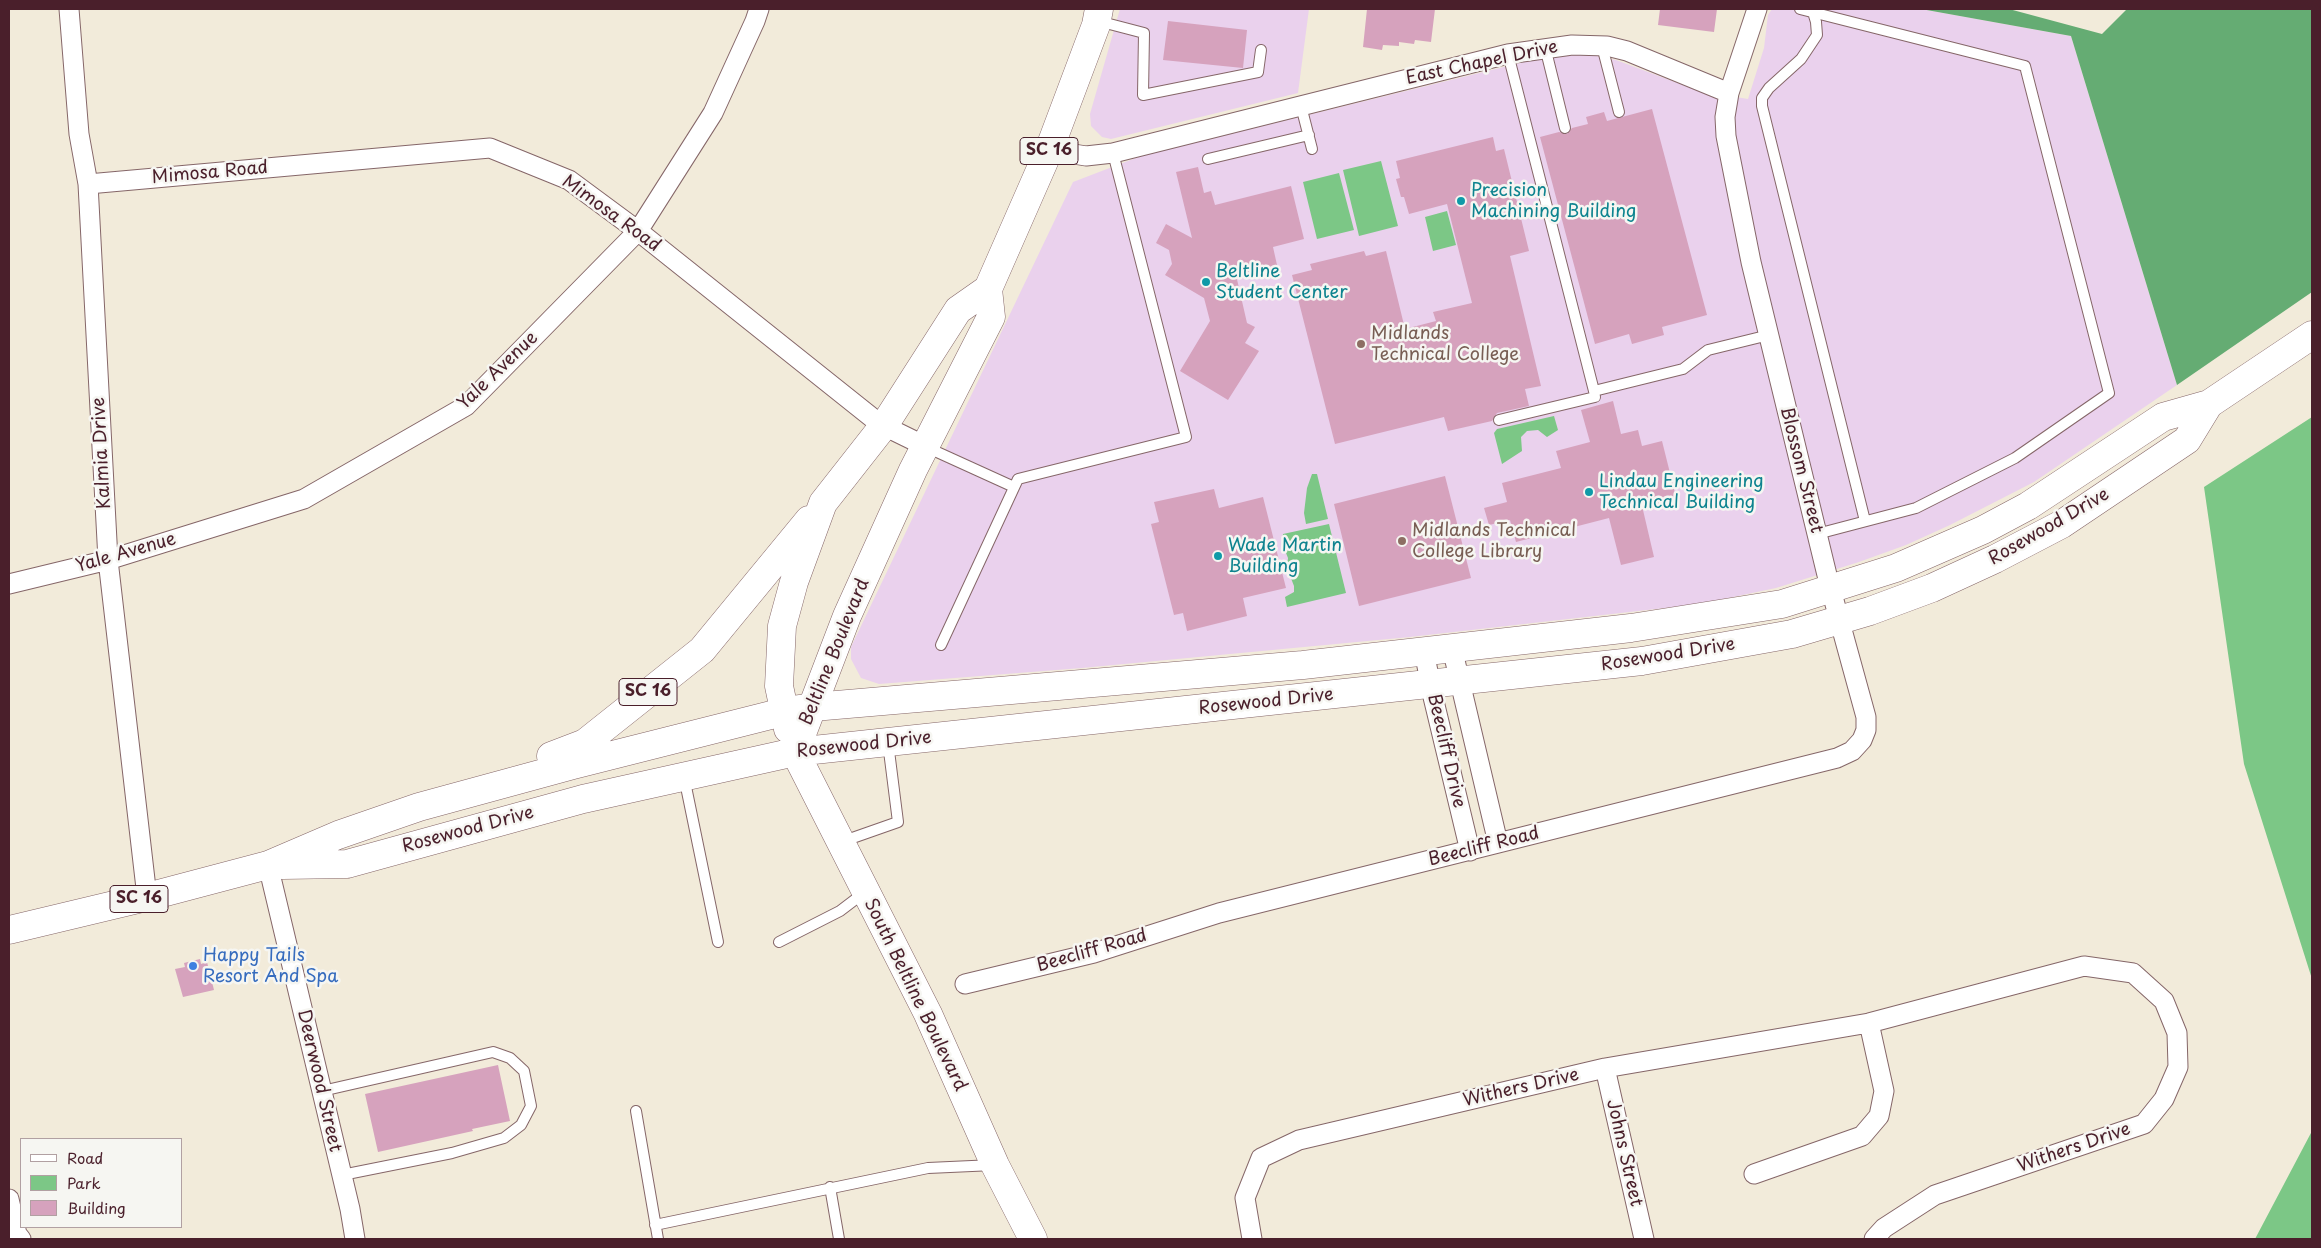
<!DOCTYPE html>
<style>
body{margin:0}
#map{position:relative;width:2321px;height:1248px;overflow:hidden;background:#f2ebda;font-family:"Playpen Sans",sans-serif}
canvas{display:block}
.frame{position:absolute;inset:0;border:10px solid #4a1f2b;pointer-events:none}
.legend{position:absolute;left:20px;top:1138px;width:162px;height:90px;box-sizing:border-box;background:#f6f6f2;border:1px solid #b1a0a2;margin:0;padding:6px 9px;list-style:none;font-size:15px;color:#4a1f2b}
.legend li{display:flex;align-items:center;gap:10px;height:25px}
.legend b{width:25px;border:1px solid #b1a0a2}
</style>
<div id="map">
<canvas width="2321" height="1248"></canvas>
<div class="frame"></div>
<ul class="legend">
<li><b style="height:6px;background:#fff"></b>Road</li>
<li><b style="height:14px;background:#7cc786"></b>Park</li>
<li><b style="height:14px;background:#d6a2bd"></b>Building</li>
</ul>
</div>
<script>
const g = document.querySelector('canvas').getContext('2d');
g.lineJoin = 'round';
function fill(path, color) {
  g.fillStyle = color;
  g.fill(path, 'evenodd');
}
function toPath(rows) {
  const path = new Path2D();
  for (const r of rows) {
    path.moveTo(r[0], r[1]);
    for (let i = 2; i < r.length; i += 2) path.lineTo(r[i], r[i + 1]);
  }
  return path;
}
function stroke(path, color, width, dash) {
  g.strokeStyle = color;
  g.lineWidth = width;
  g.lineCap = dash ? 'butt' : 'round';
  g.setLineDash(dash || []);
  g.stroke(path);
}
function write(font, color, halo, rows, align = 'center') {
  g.font = font + ' "Playpen Sans",sans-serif';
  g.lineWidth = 5;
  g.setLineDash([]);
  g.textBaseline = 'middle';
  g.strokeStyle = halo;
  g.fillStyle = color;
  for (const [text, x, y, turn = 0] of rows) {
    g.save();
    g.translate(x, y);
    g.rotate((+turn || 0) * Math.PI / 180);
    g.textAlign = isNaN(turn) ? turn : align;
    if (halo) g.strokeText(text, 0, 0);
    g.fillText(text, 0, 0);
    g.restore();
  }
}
fill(toPath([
 [1120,9,1309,9,1298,93,1111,139,1102,137,1091,126,1090,114],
 [1772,9,1921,9,2071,36,2177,385,2034,482,1950,525,1906,545,1859,562,1776,588,1700,604,1410,637,1082,668,879,684,861,678,851,659,851,647,1073,182,1141,156,1524,62,1561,56,1587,54,1616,60,1699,91,1748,99,1764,48,1768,15]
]), '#ead1ed');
fill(toPath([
 [1381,161,1398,226,1359,236,1343,170],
 [1339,173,1354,230,1317,239,1303,182],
 [1447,211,1456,245,1433,251,1425,217],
 [1554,416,1558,430,1547,437,1538,430,1527,431,1521,437,1522,451,1502,464,1494,433,1497,429],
 [2312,417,2312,979,2244,764,2204,487],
 [1312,474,1317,474,1328,519,1306,524,1304,513,1307,488],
 [1329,524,1346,593,1287,607,1285,597,1294,592,1294,586,1287,568,1288,558,1282,543,1283,534],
 [2312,1131,2312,1239,2255,1239]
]), '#7cc786');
fill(toPath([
 [1921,9,2009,9,2102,34,2127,9,2312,9,2312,292,2177,385,2071,36]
]), '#65ac73');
fill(toPath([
 [1367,9,1435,9,1431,42,1415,40,1414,44,1399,42,1399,46,1383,45,1382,50,1363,47],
 [1660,9,1717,9,1714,32,1658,25],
 [1168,21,1247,30,1243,68,1163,60],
 [1652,109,1707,315,1662,327,1664,335,1632,344,1629,334,1595,344,1540,137,1559,132,1567,134,1572,128,1588,124,1586,117,1604,112,1607,121],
 [1493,137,1496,151,1504,149,1529,251,1510,256,1541,386,1525,389,1529,406,1497,413,1492,421,1448,431,1444,417,1335,444,1292,275,1312,270,1310,264,1364,251,1366,256,1386,251,1405,329,1436,321,1433,312,1472,303,1447,204,1409,214,1404,197,1401,197,1396,179,1400,178,1396,161],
 [1198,167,1204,193,1211,191,1215,205,1291,186,1304,239,1273,247,1277,265,1236,275,1247,323,1255,327,1245,343,1259,351,1228,400,1180,371,1210,321,1204,298,1165,275,1172,264,1169,250,1156,243,1166,224,1192,238,1176,172],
 [1613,401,1621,434,1638,430,1642,446,1662,441,1677,501,1643,510,1654,557,1621,565,1609,518,1516,542,1510,520,1489,525,1484,508,1507,502,1502,483,1561,468,1556,451,1590,442,1581,410],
 [1445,476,1471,578,1359,606,1334,504],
 [1214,489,1219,508,1263,497,1286,588,1243,598,1247,616,1187,631,1183,613,1174,615,1151,524,1159,522,1154,502],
 [200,959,201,964,207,962,214,990,183,997,175,969,185,967,184,963],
 [498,1065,510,1121,472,1129,473,1131,378,1152,365,1094]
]), '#d6a2bd');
const service = toPath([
 [1800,9,2025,66,2109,393,2015,458,1916,508,1817,534],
 [1813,12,1816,22,1817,35,1801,59,1769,88,1762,98,1762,106,1865,521],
 [1098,21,1144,33,1143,95,1258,72,1261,50],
 [1602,46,1619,112],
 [1545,47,1565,128],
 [1508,54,1594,391,1683,369,1708,350,1769,335],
 [1301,106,1312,149],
 [1208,159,1309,135],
 [1499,420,1595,397,1594,391],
 [926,447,1014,487],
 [941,645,1018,479,1186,437,1113,153],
 [684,777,718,942],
 [841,842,898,822,888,743],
 [779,942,840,911,865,892],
 [322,1091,493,1052,510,1058,524,1071,531,1106,521,1125,504,1138,452,1153,342,1175],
 [636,1111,658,1239],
 [830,1187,839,1239],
 [655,1225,928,1168,994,1165]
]);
const minor = toPath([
 [69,9,79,134,88,184,108,560,147,897],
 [1729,93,1757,9],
 [88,184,490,148,569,180,638,231,880,424,925,446],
 [9,584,108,560,304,499,466,406,638,231,713,113,755,21,759,9],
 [1452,648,1498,843],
 [1424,651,1433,697,1470,851],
 [268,865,350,1209,355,1239],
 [965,984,1094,953,1219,913,1837,758,1852,751,1862,740,1866,730,1866,717,1827,575,1751,262,1726,136,1725,117,1729,93,1627,51,1607,46,1572,45,1508,54,1113,153,1086,156,1049,150],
 [1605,1068,1644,1239],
 [1754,1174,1862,1136,1879,1116,1884,1091,1869,1023],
 [9,1199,17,1234,21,1239],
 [1252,1239,1245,1198,1261,1158,1299,1140,1605,1068,1869,1023,2084,966,2133,973,2164,1001,2177,1033,2178,1067,2164,1099,2144,1124,1935,1195,1884,1228,1874,1239]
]);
const secondary = toPath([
 [792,710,813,707,1303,665,1631,628,1782,604,1896,568,1983,530,2028,506,2163,417,2209,404,2312,335],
 [1033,1239,995,1165,928,1014,795,752,1642,661,1792,634,1870,611,1932,588,1995,559,2062,524,2187,440,2209,404]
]);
const primary = toPath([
 [788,729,779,686,782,626,794,582,823,503,885,424,958,310,988,289],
 [795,752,847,616,913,470,991,317,988,289,1049,150,1096,25,1099,9],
 [551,756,585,743,702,650,809,520],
 [282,865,347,864,583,799,795,752],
 [9,930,147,897,268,865,338,835,419,807,573,765,783,712]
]);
stroke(service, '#856668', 12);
stroke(minor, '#856668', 21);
stroke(secondary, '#856668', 29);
stroke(primary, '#856668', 29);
stroke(service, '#fff', 10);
stroke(minor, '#fff', 19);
stroke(secondary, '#fff', 28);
stroke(primary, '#fff', 28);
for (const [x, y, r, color] of [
 [1461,201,5,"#0f9aa8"],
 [1206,282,5,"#0f9aa8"],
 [1361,344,5,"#8d6e63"],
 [1589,492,5,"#0f9aa8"],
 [1402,541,5,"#8d6e63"],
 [1218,556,5,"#0f9aa8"],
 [193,966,5,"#3f7fe0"]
]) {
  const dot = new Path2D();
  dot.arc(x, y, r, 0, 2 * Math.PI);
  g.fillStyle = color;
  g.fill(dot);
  stroke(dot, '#f6f6f2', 2);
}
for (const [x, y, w] of [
 [1049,151,58],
 [648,692,58],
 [139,899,58]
]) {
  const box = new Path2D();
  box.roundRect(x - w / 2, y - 13.5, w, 27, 4);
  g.fillStyle = '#f6f6f2';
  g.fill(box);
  stroke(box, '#4a1f2b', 1);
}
write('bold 16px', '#4a1f2b', null, [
 ["SC 16",1049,151],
 ["SC 16",648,692],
 ["SC 16",139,899]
]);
write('18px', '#4a1f2b', '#f6f6f2', [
 ["East Chapel Drive",1482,63,-12],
 ["Mimosa Road",210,173,-5],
 ["Mimosa Road",611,214,36],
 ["Yale Avenue",498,371,-44],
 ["Kalmia Drive",102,453,-93],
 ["Blossom Street",1801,470,76],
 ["Rosewood Drive",2049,527,-30],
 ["Yale Avenue",126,553,-16],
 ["Beltline Boulevard",835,652,-68],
 ["Rosewood Drive",1668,655,-9],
 ["Rosewood Drive",1266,702,-6],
 ["Rosewood Drive",864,745,-6],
 ["Beecliff Drive",1446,751,77],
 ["Rosewood Drive",468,830,-15],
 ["Beecliff Road",1484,847,-14],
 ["Beecliff Road",1092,951,-16],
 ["South Beltline Boulevard",915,995,64],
 ["Deerwood Street",319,1081,77],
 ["Withers Drive",1521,1088,-13],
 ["Withers Drive",2074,1148,-19],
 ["Johns Street",1624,1153,77]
]);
write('18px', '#0d838f', '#f6f6f2', [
 ["Precision",1471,191],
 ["Machining Building",1471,212],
 ["Beltline",1216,272],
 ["Student Center",1216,293],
 ["Lindau Engineering",1599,482],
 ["Technical Building",1599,503],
 ["Wade Martin",1228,546],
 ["Building",1228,567]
], 'left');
write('18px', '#785e54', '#f6f6f2', [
 ["Midlands",1371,334],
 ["Technical College",1371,355],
 ["Midlands Technical",1412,531],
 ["College Library",1412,552]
], 'left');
write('18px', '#366cbe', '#f6f6f2', [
 ["Happy Tails",203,956],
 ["Resort And Spa",203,977]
], 'left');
</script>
